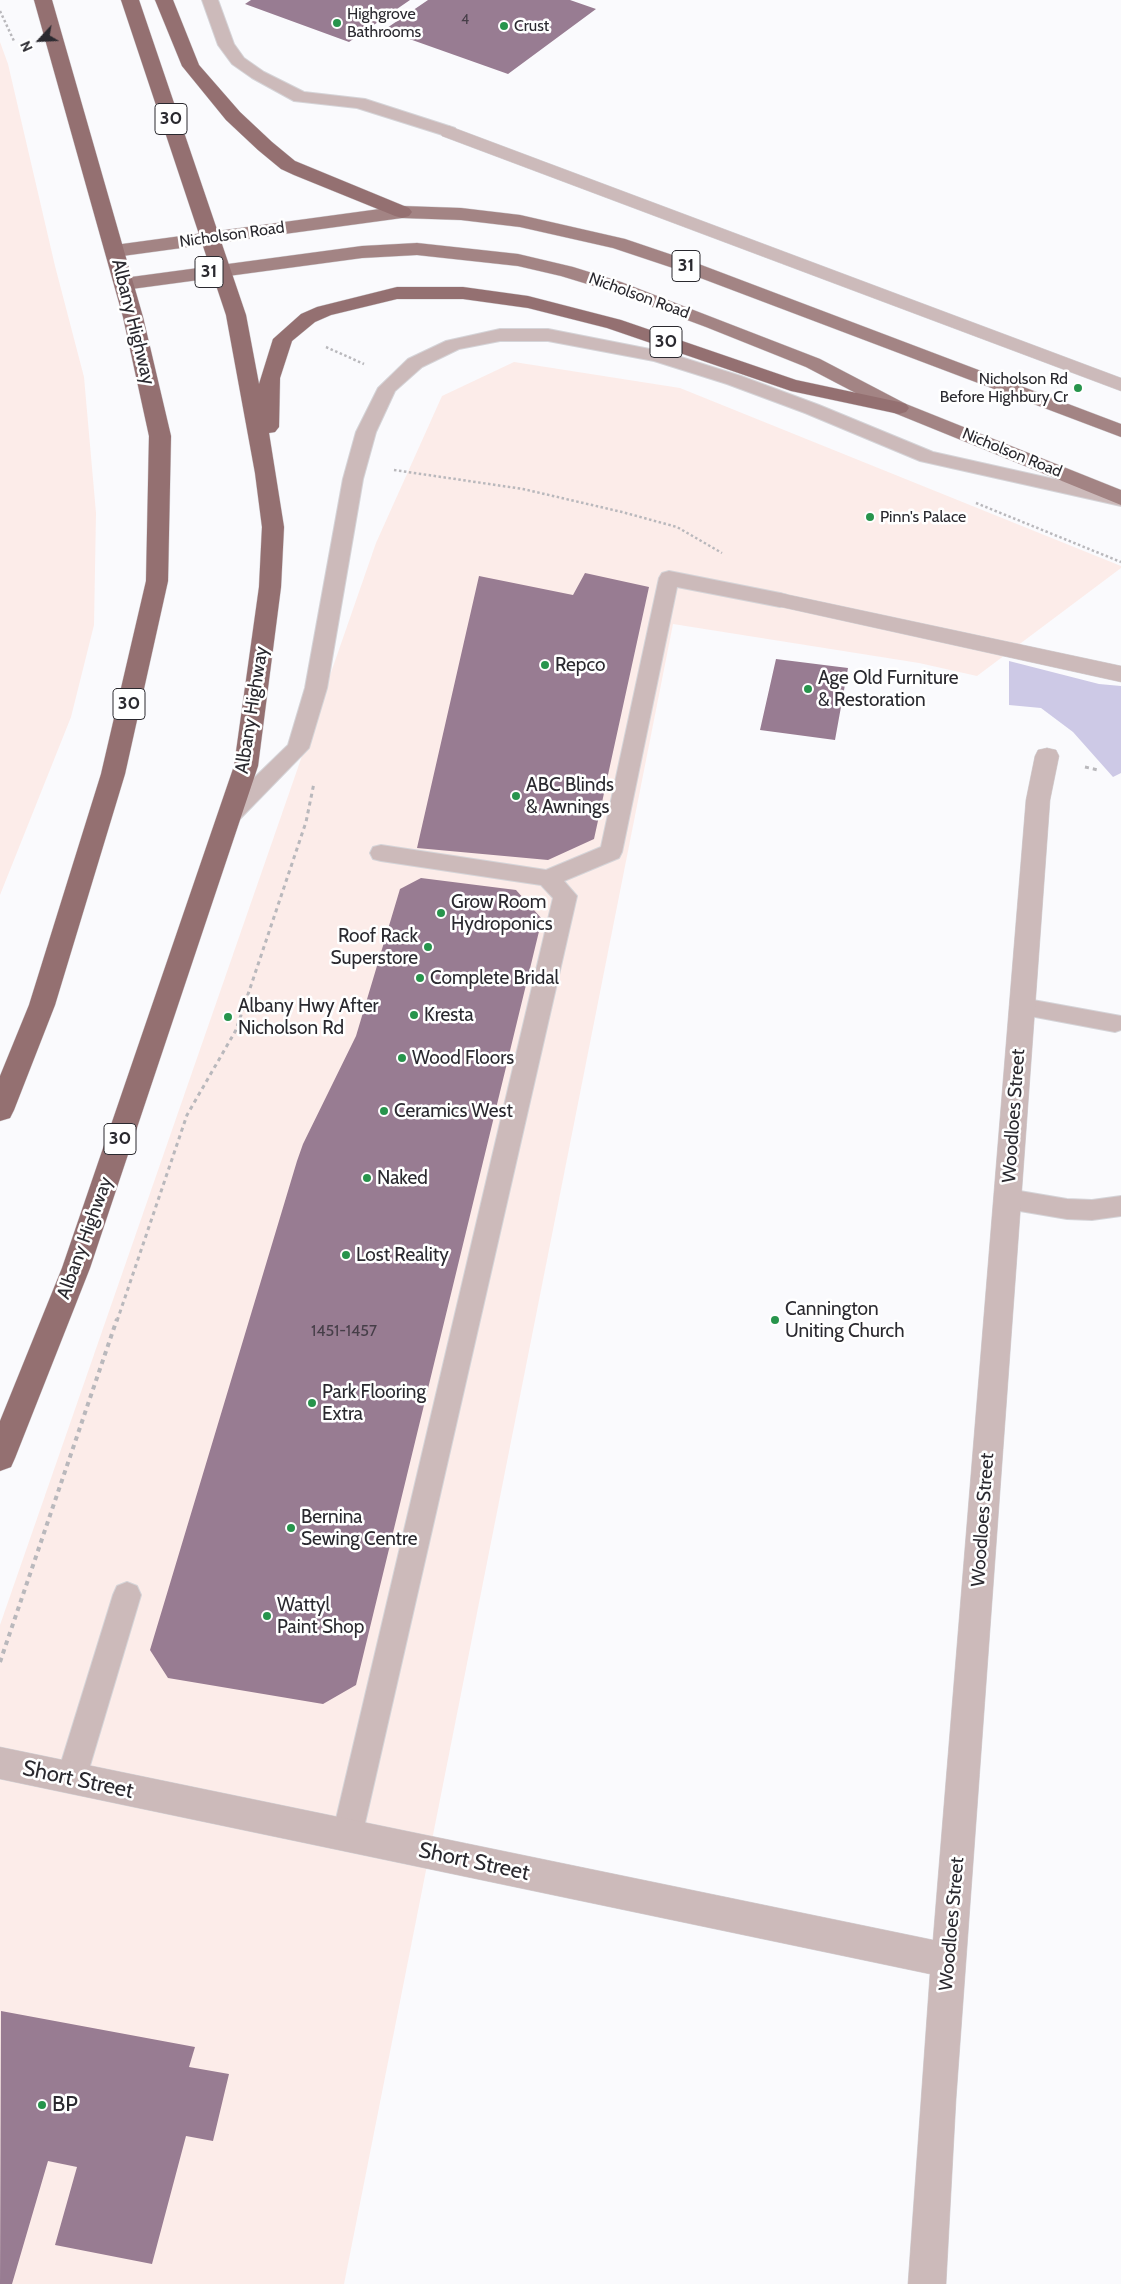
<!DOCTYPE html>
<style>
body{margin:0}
#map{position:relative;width:1121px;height:2284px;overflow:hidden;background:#fafafd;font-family:Cabin,sans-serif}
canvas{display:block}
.north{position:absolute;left:15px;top:15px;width:50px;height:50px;-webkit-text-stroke:4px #fff;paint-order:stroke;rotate:245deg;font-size:14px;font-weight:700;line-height:20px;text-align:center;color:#2a292f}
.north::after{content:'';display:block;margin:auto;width:18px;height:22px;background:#2a292f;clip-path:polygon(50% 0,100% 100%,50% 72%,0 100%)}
</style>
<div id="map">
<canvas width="1121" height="2284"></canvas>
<div class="north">N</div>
</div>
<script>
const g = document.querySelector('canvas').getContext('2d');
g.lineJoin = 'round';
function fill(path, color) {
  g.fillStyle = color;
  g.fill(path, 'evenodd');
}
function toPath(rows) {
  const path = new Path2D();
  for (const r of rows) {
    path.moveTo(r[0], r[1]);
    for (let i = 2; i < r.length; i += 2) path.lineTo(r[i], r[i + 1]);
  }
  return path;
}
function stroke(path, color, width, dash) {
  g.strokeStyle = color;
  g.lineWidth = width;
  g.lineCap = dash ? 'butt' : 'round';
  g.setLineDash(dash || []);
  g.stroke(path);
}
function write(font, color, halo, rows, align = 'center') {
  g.font = font + ' Cabin,sans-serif';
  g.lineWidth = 5;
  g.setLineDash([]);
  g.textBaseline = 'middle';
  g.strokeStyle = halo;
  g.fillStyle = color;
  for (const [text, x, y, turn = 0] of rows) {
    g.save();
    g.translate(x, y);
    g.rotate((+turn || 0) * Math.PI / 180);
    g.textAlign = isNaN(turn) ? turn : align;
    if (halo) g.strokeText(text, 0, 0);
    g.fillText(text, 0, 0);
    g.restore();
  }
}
fill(toPath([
 [0,42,8,64,55,266,84,377,96,513,94,625,71,717,0,895],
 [514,362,680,388,1121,566,1121,568,977,676,919,663,673,624,344,2284,0,2284,0,1625,376,543,442,396]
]), '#fcece9');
fill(toPath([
 [1009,661,1099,684,1121,686,1121,773,1113,777,1073,732,1041,708,1009,705]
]), '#cdc9e6');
fill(toPath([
 [251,0,410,0,349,42,245,4],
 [428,0,570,0,596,9,508,74,384,30],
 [585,573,649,587,594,839,548,860,417,848,479,576,573,595],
 [776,659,848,668,835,740,760,730],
 [421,878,516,890,542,919,356,1685,323,1704,168,1678,150,1650,297,1161,303,1144,356,1036,400,889],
 [1,2011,195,2047,189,2067,229,2074,213,2141,186,2136,152,2264,55,2245,77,2167,48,2161,12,2284,0,2284]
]), '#987c92');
const lane = toPath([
 [202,0,218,0,234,44,244,58,264,72,304,92,365,99,455,128,457,132,455,136,449,137,357,108,294,101,252,78,232,64,218,45,202,0],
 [500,329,548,329,665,352,741,376,819,405,933,452,1121,494,1121,506,920,461,805,413,727,384,654,361,548,341,500,341,459,349,422,367,395,391,376,432,363,479,327,688,309,748,237,822,229,824,221,822,218,816,221,810,288,745,305,688,343,479,356,432,378,388,408,359,446,341,500,329],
 [669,571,780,593,787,595,790,600,787,605,780,607,677,587,622,852,619,858,564,881,577,896,362,1836,358,1846,347,1851,336,1846,332,1836,553,898,541,885,381,861,373,859,370,853,373,847,381,845,546,870,601,847,659,578,662,573,669,571],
 [1022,998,1121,1016,1121,1030,1115,1032,1014,1013,1010,1007,1014,1001,1022,998],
 [1008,1189,1067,1199,1092,1200,1121,1196,1121,1216,1092,1220,1067,1219,1008,1209,999,1206,995,1199,999,1192,1008,1189],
 [127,1582,137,1586,141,1595,86,1779,82,1789,71,1793,60,1789,56,1779,113,1595,117,1586,127,1582]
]);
const street = toPath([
 [449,126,1121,378,1121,391,442,136,440,132,442,128,449,126],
 [780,593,1121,666,1121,682,772,605,769,600,772,595,780,593],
 [1047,748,1056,750,1059,756,1050,800,956,2099,946,2284,908,2284,930,1974,0,1779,0,1747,933,1940,1026,800,1035,756,1038,750,1047,748]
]);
const primary = toPath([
 [402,206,461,208,520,215,625,239,696,263,1121,424,1121,437,682,271,613,248,520,227,461,220,402,218,115,257,108,255,105,251,108,247,115,245,402,206],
 [417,243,518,254,573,267,621,282,820,359,906,404,1121,490,1121,505,892,412,806,367,706,327,607,290,561,276,518,266,417,255,362,258,124,290,117,288,114,284,117,280,124,278,362,246,417,243]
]);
const highway = toPath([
 [34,0,52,0,143,317,171,436,168,581,125,774,55,1005,14,1110,10,1118,0,1121,0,1076,29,1005,101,774,146,581,149,436,123,317,34,0],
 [121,0,139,0,246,315,259,384,273,339,301,314,317,307,397,287,463,287,528,296,621,320,796,380,899,402,906,404,909,408,906,412,899,414,791,391,607,328,528,308,463,299,397,299,331,315,315,322,292,341,280,378,279,427,275,432,269,433,284,527,281,587,258,766,90,1268,15,1458,11,1467,0,1471,0,1421,62,1268,234,766,259,587,262,527,255,473,226,315,121,0],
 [155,0,173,0,199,65,240,112,272,142,295,161,409,208,412,212,409,216,402,218,395,216,294,175,281,169,258,150,226,120,182,66,155,0]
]);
stroke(lane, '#d5d4d8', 2);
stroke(street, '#d5d4d8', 1);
stroke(primary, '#d5d4d8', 1);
stroke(highway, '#d5d4d8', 1);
stroke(toPath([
 [0,11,14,41],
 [326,347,364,364],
 [394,470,523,489,622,512,677,527,722,553],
 [976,503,1121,562]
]), '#b9b8bc', 2.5, [2.5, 2.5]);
stroke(toPath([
 [1085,767,1098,770],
 [117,1321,187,1115,236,1030,306,822,314,783]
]), '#b9b8bc', 3, [4, 4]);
stroke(toPath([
 [0,1662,117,1319]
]), '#b9b8bc', 4, [4.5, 4.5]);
fill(lane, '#ccbaba');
fill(street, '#ccbaba');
fill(primary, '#a38484');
fill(highway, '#947071');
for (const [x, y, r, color] of [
 [337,23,5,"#27944c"],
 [504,26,5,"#27944c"],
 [1078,388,5,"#27944c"],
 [870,517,5,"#27944c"],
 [545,665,5,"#27944c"],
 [808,689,5,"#27944c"],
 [516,796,5,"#27944c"],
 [441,913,5,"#27944c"],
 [428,947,5,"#27944c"],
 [420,978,5,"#27944c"],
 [414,1015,5,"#27944c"],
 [228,1017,5,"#27944c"],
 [402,1058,5,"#27944c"],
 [384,1111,5,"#27944c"],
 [367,1178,5,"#27944c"],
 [346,1255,5,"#27944c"],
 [775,1320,5,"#27944c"],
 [312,1403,5,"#27944c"],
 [291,1528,5,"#27944c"],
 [267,1616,5,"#27944c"],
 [42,2105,5,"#27944c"]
]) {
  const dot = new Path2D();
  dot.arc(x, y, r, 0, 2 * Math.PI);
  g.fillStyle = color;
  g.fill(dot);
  stroke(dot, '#fff', 2);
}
write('14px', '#463e48', null, [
 ["4",465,20]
]);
write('16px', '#2a292f', '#fff', [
 ["Highgrove",347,14],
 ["Bathrooms",347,32],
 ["Crust",514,26],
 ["Nicholson Rd",1068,379,"right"],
 ["Before Highbury Cr",1068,397,"right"],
 ["Pinn's Palace",880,517]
], 'left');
write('16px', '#2a292f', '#fff', [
 ["Nicholson Road",232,235,-8],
 ["Nicholson Road",639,296,20],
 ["Nicholson Road",1012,453,22]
]);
write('16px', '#463e48', null, [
 ["1451-1457",344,1331]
]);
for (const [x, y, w] of [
 [171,119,32],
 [686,266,28],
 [209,272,28],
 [666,342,32],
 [129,704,32],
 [120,1139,32]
]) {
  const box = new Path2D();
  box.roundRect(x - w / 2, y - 15.5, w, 31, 4);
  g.fillStyle = '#fff';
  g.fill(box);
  stroke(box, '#2a292f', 1);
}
write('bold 18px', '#2a292f', null, [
 ["30",171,119],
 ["31",686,266],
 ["31",209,272],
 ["30",666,342],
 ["30",129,704],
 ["30",120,1139]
]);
write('19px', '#2a292f', '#fff', [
 ["Albany Highway",133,322,76],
 ["Albany Highway",252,710,-81],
 ["Woodloes Street",1014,1116,-86],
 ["Albany Highway",85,1238,-70],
 ["Woodloes Street",983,1520,-86],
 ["Woodloes Street",952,1924,-85]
]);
write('19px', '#2a292f', '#fff', [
 ["Repco",555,665],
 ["Age Old Furniture",818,678],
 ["& Restoration",818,700],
 ["ABC Blinds",526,785],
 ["& Awnings",526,807],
 ["Grow Room",451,902],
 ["Hydroponics",451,924],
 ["Roof Rack",418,936,"right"],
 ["Superstore",418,958,"right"],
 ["Complete Bridal",430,978],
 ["Albany Hwy After",238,1006],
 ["Nicholson Rd",238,1028],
 ["Kresta",424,1015],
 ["Wood Floors",412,1058],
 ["Ceramics West",394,1111],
 ["Naked",377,1178],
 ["Lost Reality",356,1255],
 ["Cannington",785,1309],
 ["Uniting Church",785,1331],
 ["Park Flooring",322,1392],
 ["Extra",322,1414],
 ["Bernina",301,1517],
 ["Sewing Centre",301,1539],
 ["Wattyl",277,1605],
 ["Paint Shop",277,1627]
], 'left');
write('22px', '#2a292f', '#fff', [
 ["Short Street",78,1780,12],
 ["Short Street",474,1862,12]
]);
write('22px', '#2a292f', '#fff', [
 ["BP",52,2105]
], 'left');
</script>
